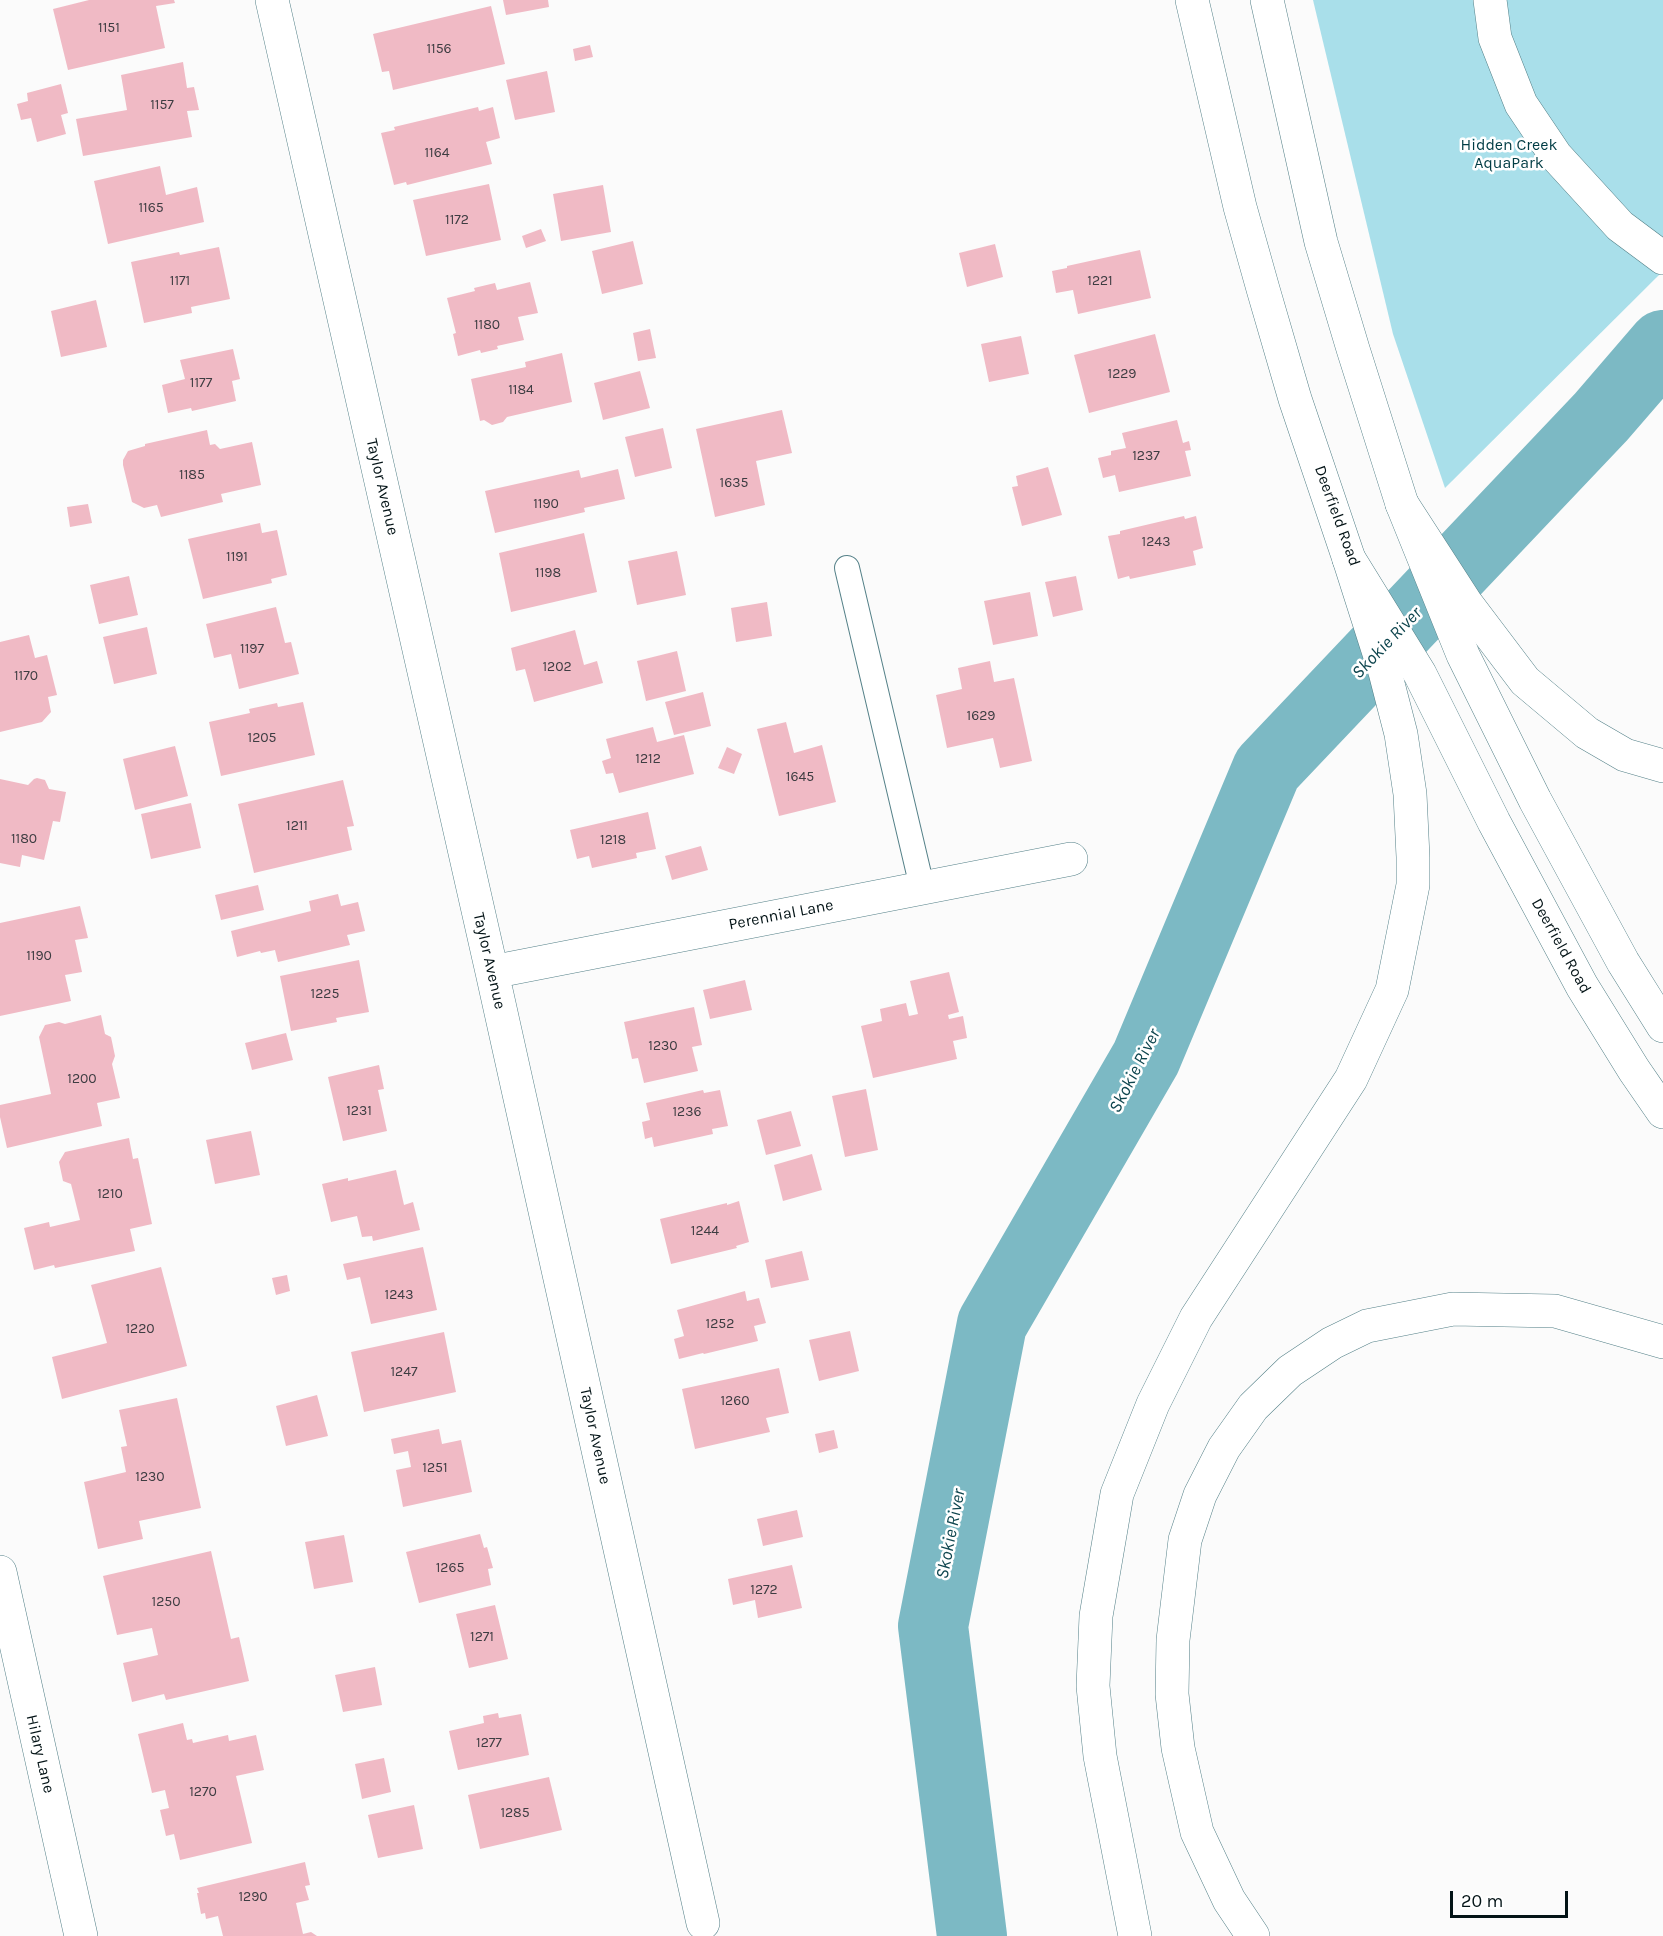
<!DOCTYPE html>
<style>
body{margin:0}
#map{position:relative;width:1663px;height:1936px;overflow:hidden;background:#fbfbfb;font-family:Karla,sans-serif}
canvas{display:block}
.scale{position:absolute;left:1450px;top:1891px;width:118px;height:27px;box-sizing:border-box;border:3px solid #031316;border-top:0;padding-left:8px;font-size:18px;line-height:21px;white-space:nowrap;color:#031316;-webkit-text-stroke:4px #fff;paint-order:stroke}
</style>
<div id="map">
<canvas width="1663" height="1936"></canvas>
<div class="scale">20 m</div>
</div>
<script>
const g = document.querySelector('canvas').getContext('2d');
g.lineJoin = 'round';
function fill(path, color) {
  g.fillStyle = color;
  g.fill(path, 'evenodd');
}
function toPath(rows) {
  const path = new Path2D();
  for (const r of rows) {
    path.moveTo(r[0], r[1]);
    for (let i = 2; i < r.length; i += 2) path.lineTo(r[i], r[i + 1]);
  }
  return path;
}
function stroke(path, color, width, dash) {
  g.strokeStyle = color;
  g.lineWidth = width;
  g.lineCap = dash ? 'butt' : 'round';
  g.setLineDash(dash || []);
  g.stroke(path);
}
function write(font, color, halo, rows, align = 'center') {
  g.font = font + ' Karla,sans-serif';
  g.lineWidth = 5;
  g.setLineDash([]);
  g.textBaseline = 'middle';
  g.strokeStyle = halo;
  g.fillStyle = color;
  for (const [text, x, y, turn = 0] of rows) {
    g.save();
    g.translate(x, y);
    g.rotate((+turn || 0) * Math.PI / 180);
    g.textAlign = isNaN(turn) ? turn : align;
    if (halo) g.strokeText(text, 0, 0);
    g.fillText(text, 0, 0);
    g.restore();
  }
}
fill(toPath([
 [1313,0,1663,0,1663,271,1445,488,1393,334]
]), '#a9dfea');
stroke(toPath([
 [972,1936,933,1626,992,1324,1146,1058,1267,769,1601,417,1663,345]
]), '#7cb9c4', 70);
fill(toPath([
 [89,0,174,0,175,3,156,6,165,48,68,70,53,9],
 [503,0,548,0,549,7,506,15],
 [491,6,505,64,393,90,389,71,382,72,373,34],
 [590,45,593,57,575,61,573,49],
 [183,62,187,88,194,87,199,110,187,111,192,137,83,156,76,119,127,110,121,75],
 [547,71,555,112,515,120,506,80],
 [61,84,68,113,61,115,66,134,37,142,31,118,21,120,17,104,28,101,27,93],
 [478,107,479,111,493,107,500,138,486,142,492,164,407,185,406,182,394,185,381,133,395,130,394,127],
 [160,166,166,195,197,187,204,222,108,244,94,181],
 [489,184,501,240,426,256,413,200],
 [603,185,611,232,561,241,553,194],
 [541,229,546,241,526,248,522,236],
 [633,241,643,284,602,294,592,251],
 [995,244,1003,277,967,287,959,253],
 [219,247,230,299,191,307,192,313,144,323,131,262,179,252,180,255],
 [1140,250,1151,298,1078,314,1073,290,1056,293,1052,271,1067,268,1067,266],
 [530,282,538,313,518,317,524,340,497,346,498,349,481,353,480,350,458,356,453,334,456,333,447,298,475,291,474,288,495,283,497,290],
 [96,300,107,347,61,357,51,311],
 [650,329,656,358,638,361,633,333],
 [1155,334,1170,392,1089,413,1074,355],
 [1021,336,1029,374,989,382,981,344],
 [233,349,240,379,232,381,236,401,192,411,191,408,168,413,162,385,185,379,180,360],
 [562,353,572,402,507,417,503,422,492,425,484,420,480,421,471,379,526,367,525,362],
 [640,371,650,408,603,420,594,383],
 [782,410,792,453,756,461,765,505,715,517,696,429],
 [1177,420,1183,443,1189,441,1191,450,1185,451,1191,476,1119,492,1115,475,1103,478,1098,458,1111,455,1111,451,1126,448,1122,433],
 [663,428,672,468,635,477,625,437],
 [207,430,210,445,215,444,220,449,252,442,261,485,221,494,223,502,161,517,157,505,144,508,132,502,123,465,123,460,128,451,145,446,145,444],
 [1048,467,1062,515,1022,526,1012,487,1018,486,1016,476],
 [618,469,625,499,584,508,585,512,495,533,485,491,579,470,581,478],
 [88,504,92,523,70,527,67,507],
 [1184,516,1185,519,1196,516,1203,548,1193,551,1196,565,1130,579,1129,576,1118,579,1108,536,1120,534,1120,531],
 [260,523,262,533,277,530,287,575,271,579,272,583,203,599,188,539],
 [584,533,597,592,511,612,499,553],
 [677,551,686,595,637,605,628,561],
 [129,576,138,615,99,624,90,585],
 [1076,576,1083,610,1053,617,1045,582],
 [1030,592,1038,636,993,645,984,601],
 [767,602,772,636,736,642,731,608],
 [276,607,285,643,291,642,299,674,239,689,231,654,214,658,206,624],
 [147,627,157,674,114,684,103,637],
 [575,630,584,665,597,661,603,683,534,702,525,669,516,671,511,648],
 [29,635,35,658,47,655,57,695,48,697,51,712,42,722,0,732,0,642],
 [677,651,686,691,646,701,637,661],
 [990,661,994,682,1014,678,1032,761,1000,768,993,738,947,748,936,695,962,689,958,668],
 [703,692,711,726,674,735,665,702],
 [303,702,315,755,221,776,209,722,250,713,249,709,277,703,278,707],
 [786,722,794,753,822,745,836,802,779,816,757,729],
 [653,727,657,742,684,735,694,774,619,793,613,773,606,774,602,761,611,758,606,739],
 [175,746,188,796,135,810,123,759],
 [727,747,742,754,734,774,718,768],
 [37,778,45,780,49,789,66,792,60,822,53,821,44,860,22,855,20,867,0,863,0,779,28,785,34,779],
 [343,780,354,826,347,827,352,850,254,873,238,804],
 [191,803,201,848,151,859,141,814],
 [648,812,656,849,636,853,637,858,592,868,589,856,577,859,570,830],
 [701,846,708,870,672,880,665,856],
 [258,885,264,910,221,920,215,895],
 [338,894,341,906,358,902,365,931,347,935,350,945,278,962,275,950,261,953,260,951,237,957,231,931,311,911,309,901],
 [80,906,88,938,75,940,82,972,65,975,71,1001,0,1016,0,923],
 [359,960,369,1012,336,1018,337,1022,291,1031,280,976],
 [949,972,959,1012,948,1015,949,1019,963,1016,967,1038,953,1041,957,1059,873,1078,861,1026,882,1021,880,1009,906,1003,909,1016,918,1014,910,981],
 [745,980,752,1010,710,1019,703,990],
 [694,1007,702,1045,692,1047,698,1071,644,1083,638,1058,632,1059,624,1022],
 [101,1015,105,1034,111,1037,115,1056,112,1064,120,1098,97,1103,102,1126,7,1148,0,1117,0,1105,51,1094,39,1037,45,1025,59,1022,65,1024],
 [286,1033,293,1060,252,1070,245,1043],
 [379,1065,384,1089,378,1090,387,1131,343,1141,328,1077],
 [866,1089,878,1150,845,1157,832,1096],
 [703,1090,704,1093,720,1090,728,1126,712,1129,713,1134,654,1147,652,1137,645,1139,642,1122,650,1120,646,1103],
 [791,1111,801,1146,766,1155,757,1120],
 [251,1131,260,1175,215,1184,206,1140],
 [129,1138,133,1159,138,1158,152,1224,130,1229,135,1251,55,1268,54,1265,34,1270,24,1228,49,1222,50,1227,80,1220,71,1184,63,1181,59,1162,65,1152],
 [812,1154,822,1190,783,1201,774,1165],
 [396,1170,404,1205,413,1202,420,1230,373,1241,372,1236,362,1237,357,1216,331,1222,322,1184,348,1178,348,1181],
 [739,1201,749,1242,736,1246,737,1248,671,1264,660,1219,727,1203,727,1205],
 [423,1247,437,1310,371,1324,360,1277,347,1280,343,1264],
 [802,1251,809,1280,771,1288,765,1260],
 [161,1267,187,1366,62,1399,52,1357,107,1343,91,1285],
 [287,1275,290,1291,276,1295,272,1278],
 [745,1291,747,1301,759,1298,766,1323,754,1326,758,1341,704,1354,703,1353,679,1359,674,1339,684,1336,677,1310],
 [850,1331,859,1371,819,1381,809,1340],
 [444,1332,456,1392,364,1412,351,1352],
 [779,1368,789,1413,766,1418,770,1432,695,1449,682,1389],
 [317,1395,328,1436,286,1446,276,1406],
 [177,1398,201,1508,139,1521,143,1539,98,1549,84,1482,126,1472,121,1447,127,1446,119,1410],
 [439,1429,442,1444,461,1440,472,1492,403,1507,396,1470,411,1467,408,1451,394,1454,391,1439],
 [834,1430,838,1448,819,1453,815,1434],
 [797,1510,803,1537,763,1546,757,1519],
 [480,1534,484,1548,487,1547,493,1568,488,1569,491,1585,419,1603,406,1552],
 [344,1535,353,1582,314,1589,305,1542],
 [211,1551,231,1639,239,1637,249,1681,166,1700,164,1694,132,1702,123,1663,158,1655,152,1628,117,1635,103,1576],
 [792,1565,802,1608,758,1618,755,1600,733,1605,728,1579],
 [495,1605,508,1659,469,1668,456,1614],
 [375,1667,382,1705,343,1712,335,1675],
 [498,1713,499,1718,521,1714,529,1755,458,1770,449,1731,484,1723,483,1716],
 [183,1723,187,1740,192,1739,193,1743,228,1735,229,1741,256,1735,264,1770,236,1776,252,1843,180,1860,174,1834,166,1836,160,1810,169,1808,165,1790,152,1793,138,1734],
 [384,1758,391,1792,362,1799,355,1764],
 [549,1777,562,1830,480,1849,468,1795],
 [414,1805,423,1849,378,1858,368,1815],
 [305,1862,310,1885,305,1886,309,1900,296,1903,303,1934,311,1932,317,1936,223,1936,218,1916,206,1919,205,1913,201,1914,197,1893,199,1893,197,1888]
]), '#f0bac5');
const service = toPath([
 [847,568,922,887]
]);
const minor = toPath([
 [272,0,492,972,703,1923],
 [1490,0,1495,38,1521,104,1556,156,1620,226,1663,258],
 [492,972,1071,859],
 [0,1572,81,1936]
]);
const secondary = toPath([
 [1192,0,1240,207,1263,289,1295,399,1349,559,1420,674,1494,822,1582,986,1634,1070,1663,1112],
 [1267,0,1321,242,1353,349,1402,504,1463,655,1535,800,1623,962,1663,1026]
]);
const motorway = toPath([
 [1402,504,1466,603,1525,681,1587,733,1625,755,1663,766],
 [1135,1936,1100,1756,1093,1686,1096,1616,1117,1494,1153,1404,1196,1318,1351,1079,1392,990,1413,885,1413,857,1410,794,1401,734,1385,672,1349,559],
 [1253,1936,1229,1900,1197,1832,1178,1748,1172,1694,1173,1640,1185,1540,1200,1495,1224,1448,1253,1407,1290,1371,1332,1343,1367,1326,1453,1309,1555,1311,1663,1342]
]);
stroke(service, '#548088', 26);
stroke(minor, '#548088', 34);
stroke(secondary, '#548088', 34);
stroke(motorway, '#548088', 34);
stroke(service, '#fff', 24);
stroke(minor, '#fff', 33);
stroke(secondary, '#fff', 33);
stroke(motorway, '#fff', 33);
write('14px', '#3e3d42', null, [
 ["1151",109,28],
 ["1156",439,49],
 ["1157",162,105],
 ["1164",437,153],
 ["1165",151,208],
 ["1172",457,220],
 ["1171",180,281],
 ["1221",1100,281],
 ["1180",487,325],
 ["1229",1122,374],
 ["1177",201,383],
 ["1184",521,390],
 ["1237",1146,456],
 ["1185",192,475],
 ["1635",734,483],
 ["1190",546,504],
 ["1243",1156,542],
 ["1191",237,557],
 ["1198",548,573],
 ["1197",252,649],
 ["1202",557,667],
 ["1170",26,676],
 ["1629",981,716],
 ["1205",262,738],
 ["1212",648,759],
 ["1645",800,777],
 ["1211",297,826],
 ["1180",24,839],
 ["1218",613,840],
 ["1190",39,956],
 ["1225",325,994],
 ["1230",663,1046],
 ["1200",82,1079],
 ["1231",359,1111],
 ["1236",687,1112],
 ["1210",110,1194],
 ["1244",705,1231],
 ["1243",399,1295],
 ["1252",720,1324],
 ["1220",140,1329],
 ["1247",404,1372],
 ["1260",735,1401],
 ["1251",435,1468],
 ["1230",150,1477],
 ["1265",450,1568],
 ["1272",764,1590],
 ["1250",166,1602],
 ["1271",482,1637],
 ["1277",489,1743],
 ["1270",203,1792],
 ["1285",515,1813],
 ["1290",253,1897]
]);
write('16px', '#003c44', '#fff', [
 ["Hidden Creek",1509,145],
 ["AquaPark",1509,163]
]);
write('16px', '#031316', '#fff', [
 ["Taylor Avenue",382,487,77],
 ["Deerfield Road",1337,516,70],
 ["Perennial Lane",781,915,-11],
 ["Deerfield Road",1561,946,61],
 ["Taylor Avenue",489,961,77],
 ["Taylor Avenue",595,1436,78],
 ["Hilary Lane",40,1754,77]
]);
write('italic 18px', '#0f464f', '#fff', [
 ["Skokie River",1387,643,-46],
 ["Skokie River",1135,1071,-63],
 ["Skokie River",951,1534,-79]
]);
</script>
